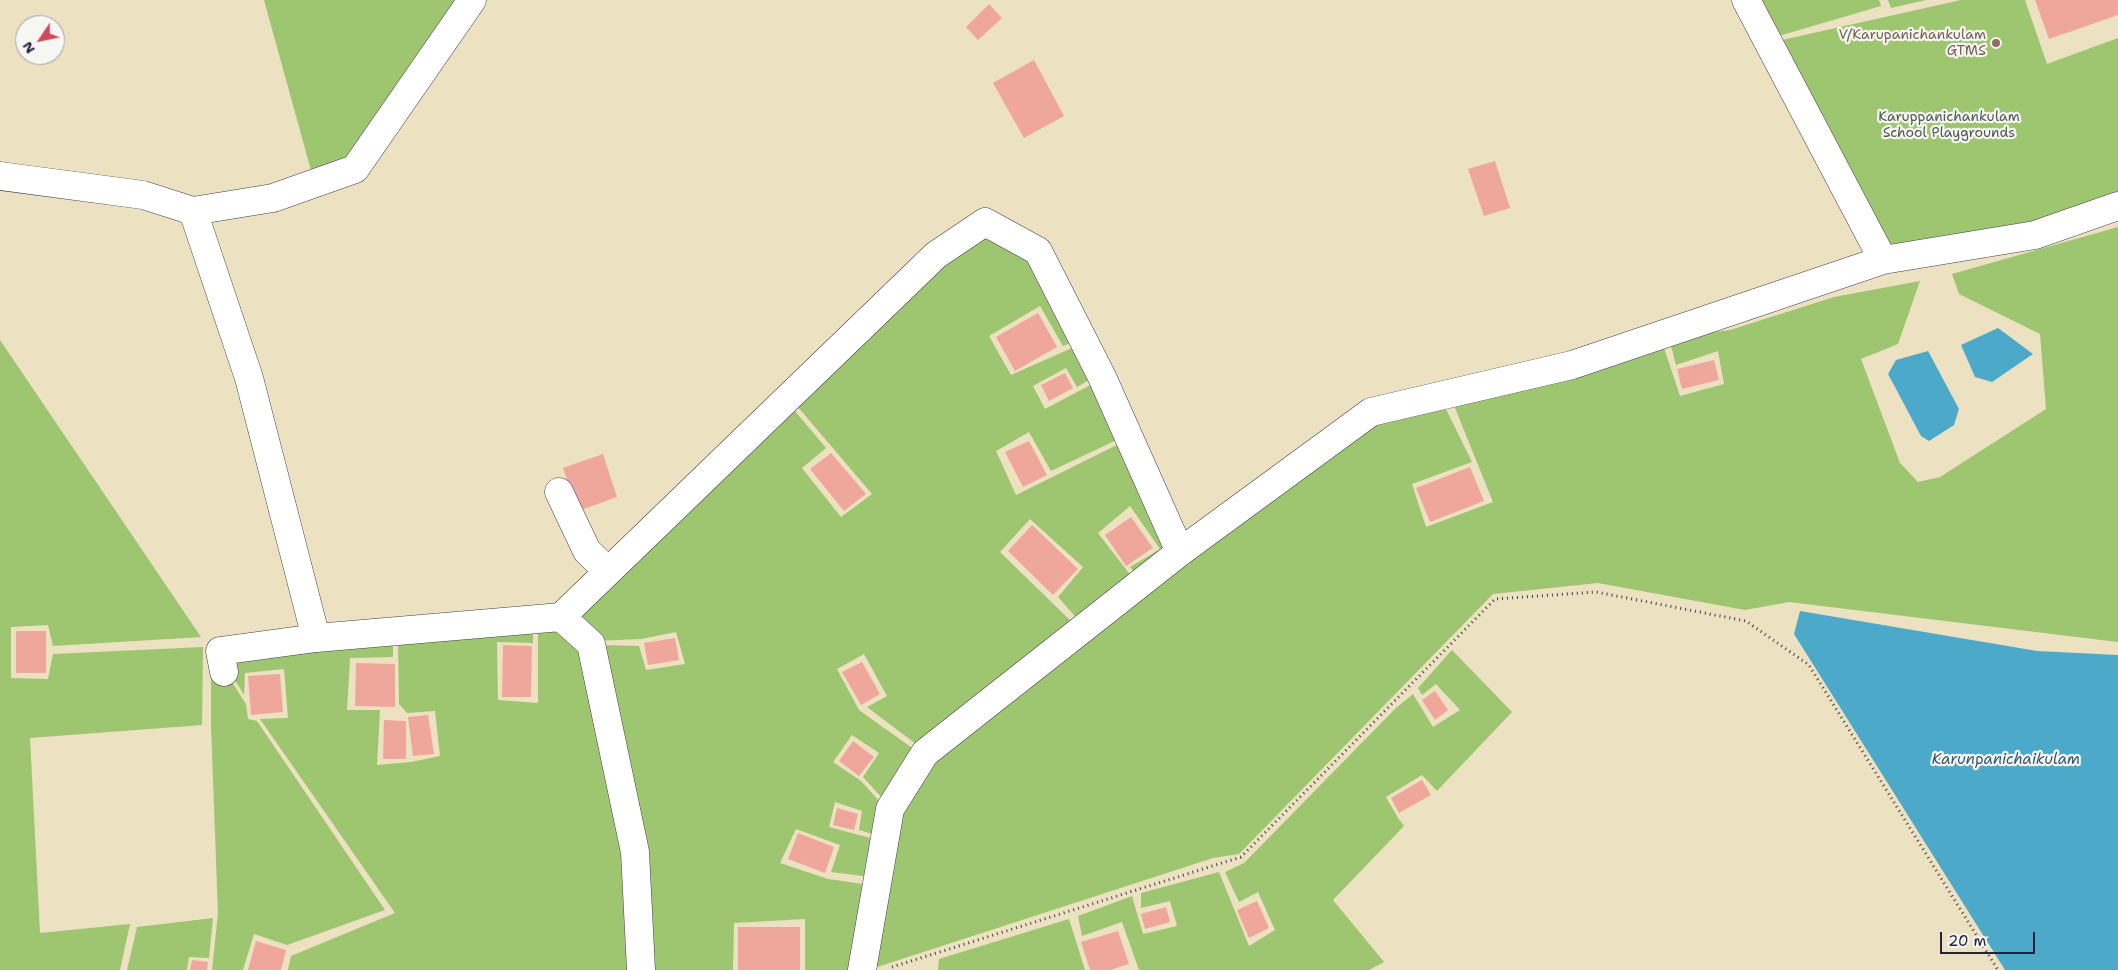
<!DOCTYPE html>
<style>
body{margin:0}
#map{position:relative;width:2118px;height:970px;overflow:hidden;background:#ece1c0;font-family:"Shantell Sans",sans-serif}
canvas{display:block}
.north{position:absolute;left:15px;top:15px;width:50px;height:50px;box-sizing:border-box;background:#f6f6f2;border:1px solid #a1a1a9;border-radius:50%;rotate:236deg;font-size:14px;font-weight:700;line-height:20px;text-align:center;color:#22223b}
.north::after{content:'';display:block;margin:auto;width:18px;height:22px;background:#d1495b;clip-path:polygon(50% 0,100% 100%,50% 72%,0 100%)}
.scale{position:absolute;left:1940px;top:932px;width:95px;height:22px;box-sizing:border-box;border:2px solid #22223b;border-top:0;padding-left:6px;font-size:15px;line-height:18px;white-space:nowrap;color:#22223b;-webkit-text-stroke:4px #f6f6f2;paint-order:stroke}
</style>
<div id="map">
<canvas width="2118" height="970"></canvas>
<div class="north">N</div>
<div class="scale">20 m</div>
</div>
<script>
const g = document.querySelector('canvas').getContext('2d');
g.lineJoin = 'round';
function fill(path, color) {
  g.fillStyle = color;
  g.fill(path, 'evenodd');
}
function toPath(rows) {
  const path = new Path2D();
  for (const r of rows) {
    path.moveTo(r[0], r[1]);
    for (let i = 2; i < r.length; i += 2) path.lineTo(r[i], r[i + 1]);
  }
  return path;
}
function stroke(path, color, width, dash) {
  g.strokeStyle = color;
  g.lineWidth = width;
  g.lineCap = dash ? 'butt' : 'round';
  g.setLineDash(dash || []);
  g.stroke(path);
}
function write(font, color, halo, rows, align = 'center') {
  g.font = font + ' "Shantell Sans",sans-serif';
  g.lineWidth = 4.5;
  g.setLineDash([]);
  g.textBaseline = 'middle';
  g.strokeStyle = halo;
  g.fillStyle = color;
  for (const [text, x, y, turn = 0] of rows) {
    g.save();
    g.translate(x, y);
    g.rotate((+turn || 0) * Math.PI / 180);
    g.textAlign = isNaN(turn) ? turn : align;
    if (halo) g.strokeText(text, 0, 0);
    g.fillText(text, 0, 0);
    g.restore();
  }
}
fill(toPath([
 [264,0,467,0,353,161,312,174],
 [1753,0,1879,0,1881,6,1772,38],
 [1888,0,1926,0,1891,8],
 [1961,0,2025,0,2047,64,2118,38,2118,199,2033,228,1888,255,1773,42],
 [2118,227,2118,642,1789,602,1745,610,1598,583,1493,594,1239,854,1213,858,868,970,895,810,929,760,1374,415,1445,407,1472,462,1412,484,1426,527,1493,502,1453,403,1662,342,1680,396,1724,384,1718,351,1676,365,1669,338,1730,330,1834,297,1920,281,1898,344,1861,359,1900,463,1918,482,1940,477,2046,409,2040,334,1959,294,1952,274],
 [983,229,1035,256,1078,340,1063,346,1040,306,989,336,1011,375,1081,344,1094,377,1077,387,1066,368,1033,386,1045,409,1100,380,1123,437,1051,471,1029,432,996,451,1016,495,1127,440,1174,551,1139,578,1130,567,1160,549,1130,506,1098,533,1135,581,1080,622,1058,597,1083,567,1030,519,1000,552,1077,627,920,747,867,707,887,696,864,654,837,669,859,710,915,750,884,800,863,777,879,753,852,735,833,762,861,781,881,803,876,835,859,830,862,811,835,802,829,827,874,839,871,877,831,872,840,845,796,829,780,863,828,879,870,885,857,970,805,970,805,919,734,923,733,970,645,970,598,645,639,646,646,670,685,664,676,632,641,639,594,641,566,615,789,404,826,448,802,468,841,517,872,494,792,400],
 [0,340,201,637,53,646,48,625,11,627,11,678,48,679,53,654,203,647,202,725,30,738,40,933,130,924,120,970,0,970],
 [538,622,588,648,613,748,636,970,288,970,291,956,395,913,260,719,288,718,284,669,245,673,244,695,229,670,224,654,393,642,393,657,350,658,347,710,380,710,377,765,411,762,440,756,435,711,407,713,399,704,398,640,533,624,533,643,497,642,498,700,538,703],
 [211,649,246,704,248,719,257,721,385,910,287,945,254,934,243,970,212,970,218,914,211,726],
 [1452,650,1512,712,1437,791,1422,775,1386,797,1398,818,1404,826,1333,900,1384,962,1369,970,1139,970,1122,922,1082,936,1078,916,1132,896,1143,934,1177,926,1170,901,1141,908,1141,893,1219,872,1249,946,1275,930,1258,892,1239,902,1225,872,1244,863,1396,708,1413,694,1433,727,1460,710,1436,684,1422,695,1418,688],
 [213,918,209,958,189,957,187,970,127,970,137,927],
 [1069,919,1085,970,938,970,939,959]
]), '#9ec570');
fill(toPath([
 [1998,328,2033,354,1992,382,1975,377,1961,345],
 [1928,351,1959,409,1954,425,1929,441,1921,436,1888,374,1896,360],
 [1800,611,2037,651,2118,655,2118,970,2005,970,1794,634]
]), '#4ca9ca');
fill(toPath([
 [2035,0,2118,0,2118,15,2049,39],
 [989,4,1002,18,978,40,966,27],
 [1034,60,1064,116,1024,138,993,83],
 [1495,161,1510,208,1484,216,1468,169],
 [1038,313,1057,347,1015,371,996,337],
 [1714,360,1719,380,1682,389,1677,369],
 [1065,373,1073,388,1049,401,1041,385],
 [1029,441,1047,475,1023,487,1005,452],
 [831,453,866,494,844,511,810,469],
 [603,454,617,497,578,511,563,468],
 [1470,467,1484,501,1430,522,1416,488],
 [1131,517,1153,548,1126,566,1105,535],
 [1032,525,1078,569,1053,595,1008,551],
 [16,631,46,631,46,673,16,673],
 [675,638,679,660,648,665,644,643],
 [503,645,532,646,531,697,502,697],
 [862,662,880,694,861,705,842,672],
 [356,663,395,664,395,707,355,706],
 [280,674,283,712,251,715,248,676],
 [1435,691,1448,710,1435,720,1422,700],
 [428,715,434,754,413,756,408,717],
 [384,720,406,721,406,759,383,759],
 [853,741,874,757,859,776,839,761],
 [1422,780,1431,795,1399,813,1391,798],
 [837,808,858,814,854,830,833,825],
 [798,833,834,847,825,873,788,859],
 [1257,901,1269,928,1249,938,1237,910],
 [1166,907,1170,922,1145,929,1141,914],
 [738,927,800,927,800,970,738,970],
 [1118,931,1129,964,1110,970,1090,970,1081,942],
 [256,941,286,950,281,970,248,970],
 [192,960,208,962,207,970,190,970]
]), '#f0a79b');
const minor = toPath([
 [1746,0,1883,260],
 [0,176,143,195,193,211,273,198,355,169,472,0],
 [193,211,249,378,316,638,561,617,591,644,635,852,641,970],
 [559,492,587,551,608,571],
 [561,617,936,255,985,222,1038,251,1102,377,1180,552],
 [224,672,220,651,316,638],
 [862,970,890,809,925,753,1180,552,1371,412,1572,365,1883,260,2035,235,2118,206]
]);
stroke(minor, '#403f4f', 29);
stroke(toPath([
 [892,967,1241,857,1495,599,1596,592,1746,621,1809,665,1998,970]
]), '#403f4f', 3, [1, 4]);
stroke(minor, '#fff', 28);
for (const [x, y, r, color] of [
 [1996,43,5,"#8d6e63"]
]) {
  const dot = new Path2D();
  dot.arc(x, y, r, 0, 2 * Math.PI);
  g.fillStyle = color;
  g.fill(dot);
  stroke(dot, '#f6f6f2', 2);
}
write('14px', '#785e54', '#f6f6f2', [
 ["V/Karupanichankulam",1986,35],
 ["GTMS",1986,51]
], 'right');
write('14px', '#4d5b4e', '#f6f6f2', [
 ["Karuppanichankulam",1949,117],
 ["School Playgrounds",1949,133]
]);
write('italic 15px', '#335874', '#f6f6f2', [
 ["Karunpanichaikulam",2006,760]
]);
</script>
